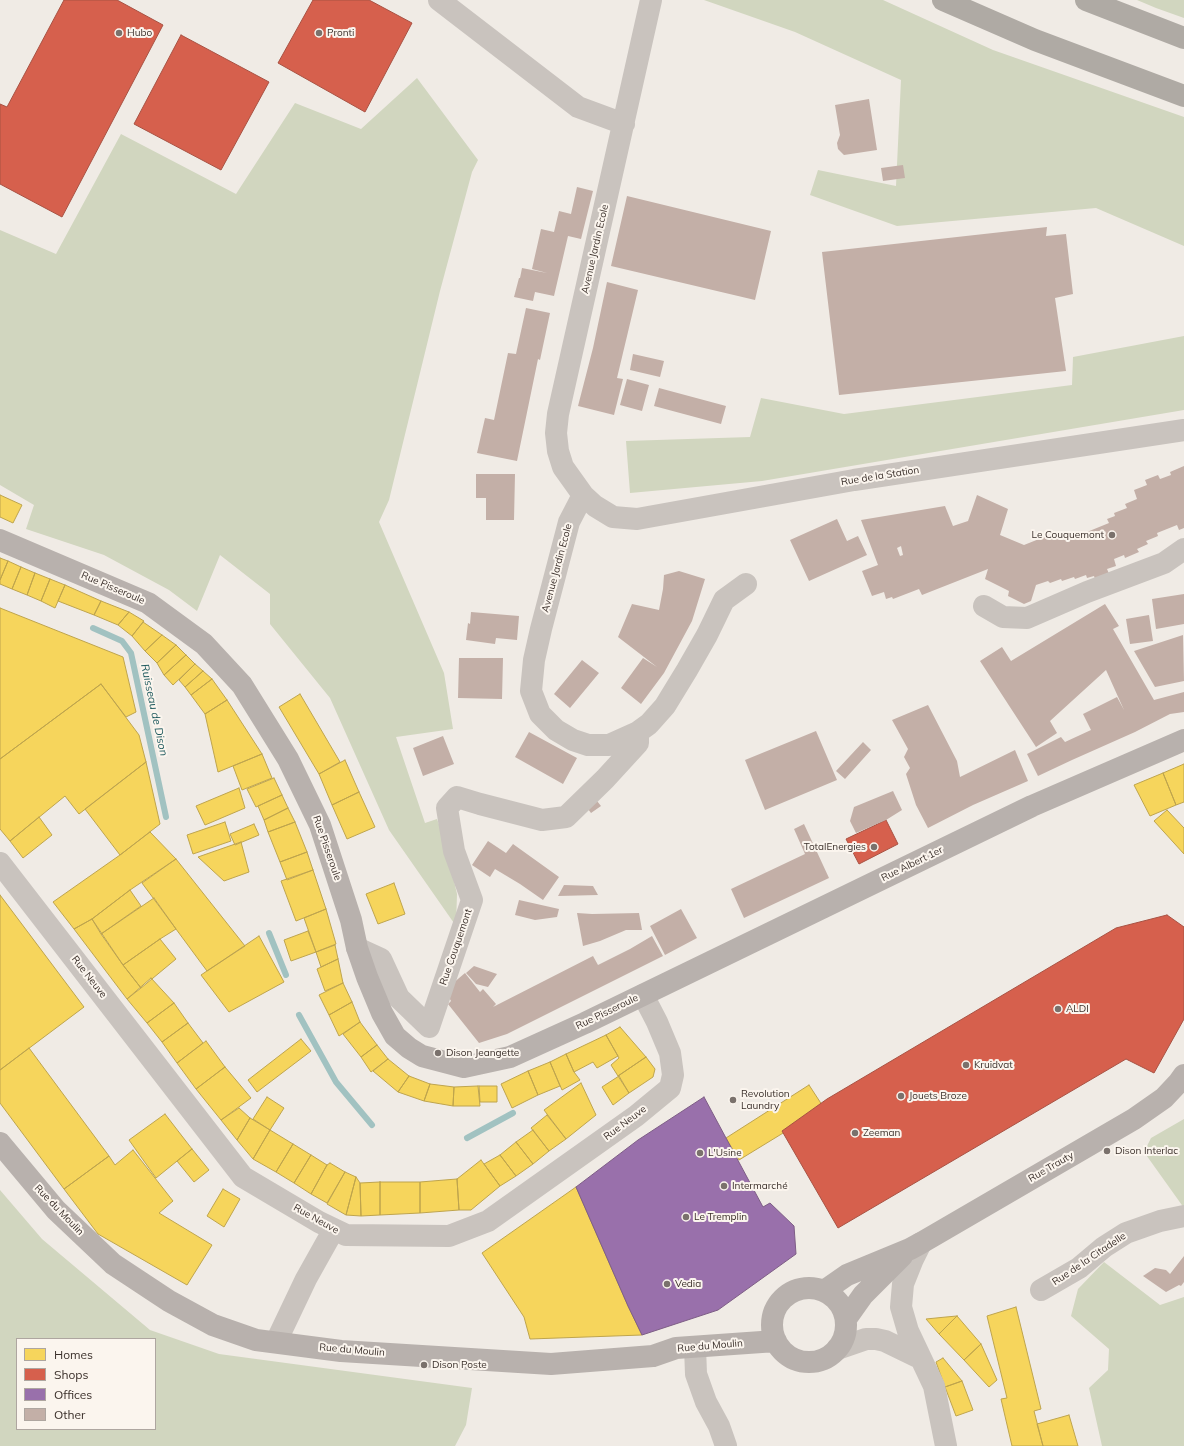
<!DOCTYPE html>
<meta charset="utf-8">
<style>
body{margin:0}
#map{position:relative;width:1184px;height:1446px;overflow:hidden;background:#f0ebe5;font-family:Mulish,sans-serif}
canvas{display:block}
.legend{position:absolute;left:16px;top:1338px;width:140px;height:92px;box-sizing:border-box;background:#fbf5ee;border:1px solid #aea6a0;margin:0;padding:5px 7px;list-style:none;font-size:12px;color:#3b302b}
.legend li{display:flex;align-items:center;gap:8px;height:20px}
.legend b{width:20px;border:1px solid #aea6a0}
</style>
<div id="map">
<canvas width="1184" height="1446"></canvas>
<ul class="legend">
<li><b style="height:11px;background:#f6d55c"></b>Homes</li>
<li><b style="height:11px;background:#d6604d"></b>Shops</li>
<li><b style="height:11px;background:#9970ab"></b>Offices</li>
<li><b style="height:11px;background:#c3afa7"></b>Other</li>
</ul>
</div>
<script>
const g = document.querySelector('canvas').getContext('2d');
g.lineJoin = 'round';
function fill(path, color) {
  g.fillStyle = color;
  g.fill(path, 'evenodd');
}
function toPath(rows) {
  const path = new Path2D();
  for (const r of rows) {
    if (r.length === 3) {
      path.moveTo(r[0] + r[2], r[1]);
      path.arc(r[0], r[1], r[2], 0, 2 * Math.PI);
      continue;
    }
    path.moveTo(r[0], r[1]);
    for (let i = 2; i < r.length; i += 2) path.lineTo(r[i], r[i + 1]);
  }
  return path;
}
function stroke(path, color, width, dash) {
  g.strokeStyle = color;
  g.lineWidth = width;
  g.lineCap = dash ? 'butt' : 'round';
  g.setLineDash(dash || []);
  g.stroke(path);
}
function write(font, color, halo, rows, align = 'center') {
  g.font = font + ' Mulish,sans-serif';
  g.lineWidth = 4;
  g.setLineDash([]);
  g.textBaseline = 'middle';
  g.strokeStyle = halo;
  g.fillStyle = color;
  for (const [text, x, y, turn = 0] of rows) {
    g.save();
    g.translate(x, y);
    g.rotate((+turn || 0) * Math.PI / 180);
    g.textAlign = isNaN(turn) ? turn : align;
    if (halo) g.strokeText(text, 0, 0);
    g.fillText(text, 0, 0);
    g.restore();
  }
}
fill(toPath([
 [704,0,883,0,993,50,1184,117,1184,246,1096,208,897,226,810,195,818,170,896,186,901,80,795,32],
 [1137,0,1184,0,1184,18,1156,8],
 [417,78,478,160,472,172,440,291,389,500,379,522,444,673,453,729,396,737,425,823,437,819,444,838,457,894,456,926,389,830,330,698,270,624,270,594,220,555,197,611,169,590,104,555,26,529,34,505,0,485,0,230,56,254,121,134,236,194,295,103,361,129],
 [1184,336,1184,410,762,481,630,493,626,441,750,437,761,398,844,414,1072,385,1073,357],
 [1184,1119,1184,1208,1144,1152,1151,1138],
 [0,1190,42,1239,150,1330,219,1354,472,1388,466,1425,455,1446,0,1446],
 [17,1339,155,1339,155,1429,17,1429],
 [1104,1262,1160,1305,1184,1297,1184,1446,1102,1446,1089,1388,1108,1370,1109,1349,1071,1316,1078,1289]
]), '#d1d6bf');
const homes = toPath([
 [0,495,22,505,13,523,0,517,0,495],
 [0,558,8,561,0,580,0,558],
 [8,561,21,567,12,589,0,584,0,580,8,561],
 [21,567,35,573,27,595,12,589,21,567],
 [35,573,50,579,41,601,27,595,35,573],
 [50,579,65,585,55,608,41,601,50,579],
 [65,585,101,601,94,615,58,601,65,585],
 [101,601,129,612,118,625,94,615,101,601],
 [0,608,123,657,136,712,126,717,101,684,0,759,0,608],
 [129,612,144,621,132,636,118,625,129,612],
 [143,622,162,635,145,651,132,636,143,622],
 [162,635,176,645,157,663,145,651,162,635],
 [176,645,186,655,164,675,157,663,176,645],
 [186,655,195,664,173,685,164,675,186,655],
 [195,664,203,671,185,687,179,680,195,664],
 [203,671,212,679,191,695,185,687,203,671],
 [212,679,227,700,205,714,191,695,212,679],
 [101,684,139,735,146,762,79,814,65,796,10,841,0,829,0,759,101,684],
 [300,694,340,762,319,774,279,707,300,694],
 [227,700,262,754,218,772,205,714,227,700],
 [262,754,272,778,242,790,233,766,262,754],
 [345,760,359,792,332,805,319,774,345,760],
 [146,762,160,824,120,855,85,809,146,762],
 [1184,764,1184,802,1176,805,1163,773,1184,764],
 [1163,773,1176,805,1150,816,1134,785,1163,773],
 [274,778,282,795,256,807,247,789,274,778],
 [239,788,245,808,205,825,196,806,239,788],
 [359,792,375,827,347,839,332,805,359,792],
 [282,795,288,808,264,820,258,806,282,795],
 [288,808,295,822,268,832,264,820,288,808],
 [1167,810,1184,828,1184,854,1154,821,1167,810],
 [39,817,52,835,23,858,10,841,39,817],
 [225,822,231,841,193,854,187,835,225,822],
 [295,822,307,852,280,862,268,832,295,822],
 [254,824,259,835,235,845,230,834,254,824],
 [150,832,176,859,130,890,92,919,74,929,53,902,120,855,150,832],
 [241,842,249,872,224,881,198,857,241,842],
 [307,852,313,870,287,880,280,862,307,852],
 [176,859,245,946,207,971,142,883,176,859],
 [313,870,326,909,296,921,281,881,313,870],
 [394,883,405,914,378,924,366,894,394,883],
 [130,890,141,906,101,934,92,919,130,890],
 [0,895,84,1007,0,1070,0,895],
 [154,898,176,929,160,939,123,965,101,934,154,898],
 [326,909,336,944,316,952,304,918,326,909],
 [92,919,123,965,141,988,127,999,74,929,92,919],
 [308,931,316,952,291,961,284,940,308,931],
 [259,936,284,982,229,1012,201,975,259,936],
 [160,939,176,959,141,988,123,965,160,939],
 [335,945,338,959,321,967,316,952,335,945],
 [338,959,343,983,325,991,317,969,338,959],
 [151,978,174,1003,147,1023,127,999,151,978],
 [343,983,352,1002,329,1015,319,995,343,983],
 [352,1002,360,1022,339,1036,329,1015,352,1002],
 [174,1003,188,1023,162,1042,147,1023,174,1003],
 [360,1022,377,1045,361,1057,343,1034,360,1022],
 [188,1023,203,1043,177,1063,162,1042,188,1023],
 [620,1027,646,1057,618,1076,611,1065,619,1058,606,1035,620,1027],
 [606,1035,618,1056,597,1068,593,1062,574,1072,566,1054,606,1035],
 [301,1039,311,1051,257,1092,248,1080,301,1039],
 [206,1041,225,1067,196,1089,177,1063,206,1041],
 [377,1045,388,1059,371,1072,361,1057,377,1045],
 [29,1048,109,1156,64,1189,0,1103,0,1070,29,1048],
 [566,1054,574,1072,580,1080,562,1090,550,1062,566,1054],
 [646,1057,655,1069,653,1077,629,1093,618,1076,646,1057],
 [388,1059,409,1076,398,1092,373,1071,388,1059],
 [550,1062,560,1086,538,1095,528,1071,550,1062],
 [225,1067,251,1098,221,1120,196,1089,225,1067],
 [528,1071,538,1095,512,1108,501,1084,528,1071],
 [409,1076,430,1084,424,1101,398,1092,409,1076],
 [619,1076,629,1093,613,1105,602,1087,619,1076],
 [581,1083,596,1115,566,1139,544,1110,581,1083],
 [430,1084,454,1087,453,1106,424,1101,430,1084],
 [809,1085,824,1108,739,1160,726,1138,809,1085],
 [478,1086,480,1106,453,1106,454,1087,478,1086],
 [479,1086,497,1086,497,1102,480,1102,479,1086],
 [267,1097,284,1108,270,1130,253,1119,267,1097],
 [239,1108,250,1118,237,1140,221,1120,239,1108],
 [165,1114,192,1149,156,1178,129,1140,165,1114],
 [547,1115,566,1139,549,1151,531,1128,547,1115],
 [250,1118,270,1130,253,1159,237,1140,250,1118],
 [270,1130,293,1144,276,1172,253,1159,270,1130],
 [533,1130,549,1151,533,1164,516,1142,533,1130],
 [516,1142,533,1164,516,1176,500,1155,516,1142],
 [293,1144,311,1155,294,1183,276,1172,293,1144],
 [192,1149,209,1170,194,1182,177,1161,192,1149],
 [133,1150,173,1201,159,1213,212,1245,187,1285,98,1234,64,1189,109,1156,115,1165,133,1150],
 [311,1155,327,1165,311,1194,294,1183,311,1155],
 [500,1155,516,1176,500,1186,484,1164,500,1155],
 [481,1160,500,1186,471,1210,459,1210,457,1179,481,1160],
 [330,1163,345,1172,327,1203,311,1194,327,1165,330,1163],
 [345,1172,356,1177,346,1215,327,1204,345,1172],
 [356,1177,360,1183,361,1216,346,1215,356,1177],
 [457,1179,459,1210,420,1213,420,1182,457,1179],
 [380,1182,380,1215,361,1216,360,1183,380,1182],
 [380,1182,420,1182,420,1213,380,1215,380,1182],
 [576,1187,628,1306,642,1335,530,1339,524,1317,482,1253,576,1187],
 [223,1189,240,1199,224,1227,207,1216,223,1189],
 [1016,1307,1041,1409,1034,1411,1043,1446,1012,1446,1001,1399,1007,1398,987,1316,1016,1307],
 [957,1316,939,1334,926,1319,946,1317,957,1316],
 [957,1316,981,1344,964,1360,939,1334,957,1316],
 [981,1344,997,1380,989,1387,964,1360,981,1344],
 [943,1358,962,1381,945,1387,936,1362,943,1358],
 [962,1381,973,1410,956,1416,945,1387,962,1381],
 [1069,1415,1078,1446,1043,1446,1037,1424,1069,1415]
]);
fill(homes, '#f6d55c');
stroke(homes, '#bea44d', 1);
const shops = toPath([
 [64,0,117,0,163,25,62,217,0,184,0,104,7,107,64,0],
 [313,0,369,0,412,23,365,112,278,63,313,0],
 [181,35,269,82,221,170,134,124,181,35],
 [886,820,898,844,859,864,846,839,886,820],
 [1167,915,1184,927,1184,1019,1154,1073,1126,1059,838,1228,782,1131,827,1099,1116,928,1167,915]
]);
fill(shops, '#d6604d');
stroke(shops, '#a85243', 1);
const offices = toPath([
 [704,1097,763,1207,770,1203,794,1226,796,1254,718,1310,642,1335,628,1306,576,1187,638,1140,704,1097]
]);
fill(offices, '#9970ab');
stroke(offices, '#7d5d85', 1);
stroke(toPath([
 [93,628,122,641,131,653,166,817],
 [269,933,286,975],
 [299,1015,336,1082,372,1125],
 [467,1138,513,1113]
]), '#a1c2c1', 6);
fill(toPath([
 [869,99,877,150,844,155,838,149,837,143,840,135,835,105],
 [903,165,905,178,883,181,881,168],
 [577,187,593,191,581,239,568,236,554,296,535,292,533,301,514,297,519,278,520,278,522,268,547,273,532,269,541,229,554,232,559,211,571,214],
 [627,196,771,231,755,300,611,266],
 [1047,227,1046,236,1066,234,1073,294,1055,298,1066,371,839,395,822,252],
 [607,282,638,290,617,378,623,379,614,415,578,406,593,348],
 [526,308,550,313,540,360,538,359,517,461,477,453,485,418,494,420,508,353,516,354],
 [633,354,664,361,660,377,630,370],
 [627,379,649,385,642,411,620,405],
 [659,388,726,406,721,424,654,406],
 [1184,466,1184,528,1179,530,1177,525,1157,533,1158,536,1146,541,1148,544,1137,549,1139,552,1125,558,1124,555,1114,559,1116,566,1107,569,1110,576,1096,582,1094,576,1087,578,1086,575,1075,579,1074,577,1062,581,1061,579,1050,583,1048,581,1036,585,1031,601,1024,604,1008,596,1009,591,985,579,988,569,922,595,919,589,893,599,892,597,886,599,884,592,872,596,862,571,878,565,861,520,945,506,953,526,968,521,977,495,1008,509,1000,535,1024,545,1049,535,1050,538,1061,534,1062,536,1074,532,1075,535,1082,532,1082,534,1109,523,1107,519,1115,516,1114,513,1127,508,1125,504,1137,499,1134,490,1147,485,1145,480,1158,475,1160,479,1171,475,1170,472],
 [901,546,903,555,900,556,897,548],
 [476,474,515,474,514,520,486,520,486,498,476,498],
 [837,519,847,541,858,536,867,555,809,581,790,540],
 [679,571,705,579,692,621,664,673,641,704,621,688,643,658,657,667,618,637,632,604,659,610,663,589,664,575],
 [1184,594,1184,624,1156,629,1152,599],
 [1105,604,1119,626,1113,629,1154,700,1184,692,1184,712,1170,714,1135,732,1072,760,1038,776,1027,754,1061,737,1065,742,1091,730,1083,714,1117,697,1124,710,1106,670,1050,721,1057,733,1036,747,980,661,1002,647,1011,661],
 [471,612,519,616,517,640,496,638,495,644,466,640,468,623,470,624],
 [1149,615,1153,641,1130,644,1126,619],
 [1183,635,1184,681,1155,687,1134,651],
 [459,658,503,658,502,699,458,698],
 [582,660,599,673,570,708,554,694],
 [928,705,957,761,960,777,1015,750,1028,781,973,805,928,828,916,805,906,774,910,768,904,757,908,749,892,720],
 [816,731,837,780,765,810,745,760],
 [529,732,577,758,563,784,515,757],
 [443,736,454,764,423,776,413,748],
 [863,742,871,750,845,779,836,771],
 [893,791,902,810,886,820,856,833,850,821,854,807],
 [597,801,601,806,591,813,588,809],
 [804,824,829,878,744,918,731,889,805,854,794,829],
 [488,841,506,853,513,844,559,877,543,900,520,884,495,869,490,877,472,865],
 [564,885,593,886,598,895,558,896],
 [519,900,559,909,557,917,535,920,515,915],
 [681,909,697,938,665,955,650,926],
 [577,913,592,914,639,913,642,930,626,930,600,941,583,946],
 [652,936,663,956,507,1034,479,1043,448,1004,451,1001,445,990,465,973,480,992,483,989,496,1004,493,1007,593,956,598,965,630,949],
 [474,966,497,974,488,987,476,984,466,973],
 [1184,1256,1184,1282,1181,1286,1179,1285,1166,1292,1143,1276,1155,1268,1166,1270,1170,1274]
]), '#c3afa7');
stroke(toPath([
 [439,0,578,107,624,124],
 [651,0,558,414,556,433,558,451,563,467,583,495,595,506,613,517,637,519,854,480,1184,430],
 [583,495,569,522,541,629,534,660,531,691,540,714,556,730,573,740,588,745,609,745,638,732,649,724,665,706,687,670,707,635,724,600,746,584],
 [984,606,1003,617,1027,618,1087,592,1164,563,1184,549],
 [0,863,243,1177,319,1222,346,1235,449,1236,488,1221,636,1116,670,1088,673,1075,670,1053,657,1022,643,995],
 [357,948,381,959,399,998,429,1027,472,900,454,851,447,808,457,797,480,804,542,820,566,817,605,779,638,743,638,732],
 [921,1243,913,1259,903,1284,901,1307,908,1331,934,1386,946,1446],
 [1041,1290,1079,1268,1104,1247,1126,1233,1160,1221,1184,1216],
 [276,1342,306,1279,334,1229],
 [695,1347,696,1374,706,1402,719,1426,726,1446],
 [837,1349,866,1339,876,1339,885,1341,920,1358]
]), '#c9c3be', 22);
stroke(toPath([
 [0,540,148,603,204,644,242,685,288,759,320,825,351,920,357,948,367,977,382,1013,395,1036,409,1048,422,1056,464,1067,510,1057,585,1023,1032,806,1184,740],
 [0,1143,56,1210,113,1264,169,1301,213,1325,256,1340,341,1351,551,1364,653,1356,676,1348,776,1341],
 [809,1325,37],
 [824,1291,847,1275,910,1249,921,1243,1134,1119,1164,1098,1179,1082,1184,1075],
 [846,1319,863,1295,902,1256]
]), '#b8b1ad', 22);
stroke(toPath([
 [943,0,1035,40,1184,96],
 [1086,0,1184,38]
]), '#afaaa4', 22);
for (const [x, y, r, color] of [
 [119,33,4,"#7a716c"],
 [319,33,4,"#7a716c"],
 [1112,535,4,"#7a716c"],
 [874,847,4,"#7a716c"],
 [1058,1009,4,"#7a716c"],
 [438,1053,4,"#7a716c"],
 [966,1065,4,"#7a716c"],
 [901,1096,4,"#7a716c"],
 [733,1100,4,"#7a716c"],
 [855,1133,4,"#7a716c"],
 [1107,1151,4,"#7a716c"],
 [700,1153,4,"#7a716c"],
 [724,1186,4,"#7a716c"],
 [686,1217,4,"#7a716c"],
 [667,1284,4,"#7a716c"],
 [424,1365,4,"#7a716c"]
]) {
  const dot = new Path2D();
  dot.arc(x, y, r, 0, 2 * Math.PI);
  g.fillStyle = color;
  g.fill(dot);
  stroke(dot, '#fbf5ee', 1.5);
}
write('10px', '#3b302b', '#fbf5ee', [
 ["Hubo",127,33],
 ["Pronti",327,33],
 ["Le Couquemont",1104,535,"right"],
 ["TotalEnergies",866,847,"right"],
 ["ALDI",1066,1009],
 ["Dison Jeangette",446,1053],
 ["Kruidvat",974,1065],
 ["Revolution",741,1094],
 ["Laundry",741,1106],
 ["Jouets Broze",909,1096],
 ["Zeeman",863,1133],
 ["Dison Interlac",1115,1151],
 ["L'Usine",708,1153],
 ["Intermarché",732,1186],
 ["Le Tremplin",694,1217],
 ["Vedia",675,1284],
 ["Dison Poste",432,1365]
], 'left');
write('10px', '#3b302b', '#fbf5ee', [
 ["Avenue Jardin Ecole",595,249,-77],
 ["Rue de la Station",880,476,-9],
 ["Avenue Jardin Ecole",557,568,-75],
 ["Rue Pisseroule",113,588,23],
 ["Rue Pisseroule",327,848,71],
 ["Rue Albert 1er",912,864,-26],
 ["Rue Couquemont",456,947,-71],
 ["Rue Neuve",89,977,52],
 ["Rue Pisseroule",607,1012,-26],
 ["Rue Neuve",625,1123,-37],
 ["Rue Trauty",1051,1167,-30],
 ["Rue du Moulin",59,1210,46],
 ["Rue Neuve",316,1219,29],
 ["Rue de la Citadelle",1089,1259,-34],
 ["Rue du Moulin",710,1346,-5],
 ["Rue du Moulin",352,1350,5]
]);
write('italic 11px', '#1f5a5e', '#fbf5ee', [
 ["Ruisseau de Dison",154,710,78]
]);
</script>
